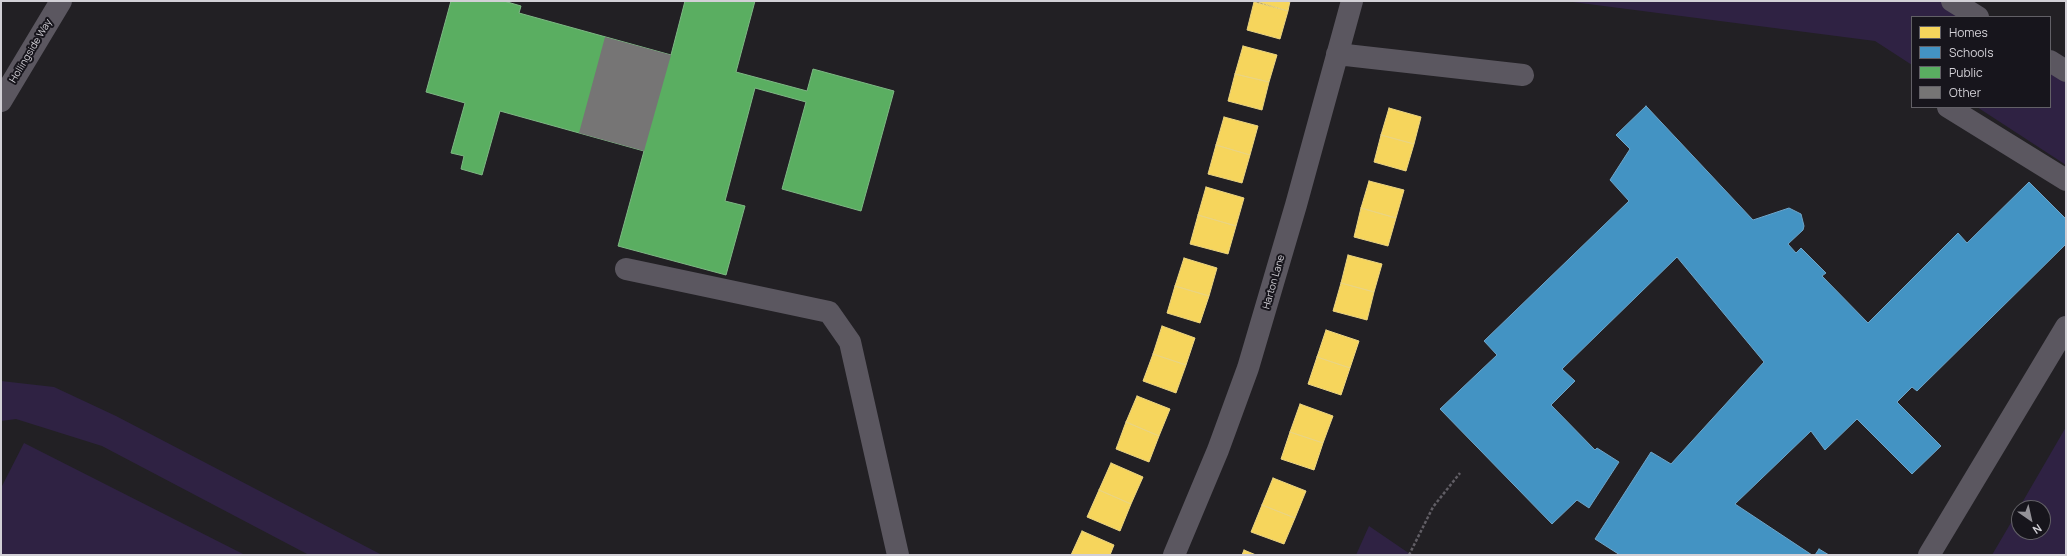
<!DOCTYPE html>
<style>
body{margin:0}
#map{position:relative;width:2067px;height:556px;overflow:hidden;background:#222024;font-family:Manrope,sans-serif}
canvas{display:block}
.frame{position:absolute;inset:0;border:2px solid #d2d0d6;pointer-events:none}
.legend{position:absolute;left:1911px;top:16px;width:140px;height:92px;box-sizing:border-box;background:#17151c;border:1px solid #626066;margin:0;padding:5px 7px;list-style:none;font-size:12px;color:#d2d0d6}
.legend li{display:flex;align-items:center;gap:8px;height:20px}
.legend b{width:20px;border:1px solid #626066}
.north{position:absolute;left:2011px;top:500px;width:40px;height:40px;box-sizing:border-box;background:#17151c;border:1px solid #626066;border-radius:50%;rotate:146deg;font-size:11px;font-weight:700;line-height:16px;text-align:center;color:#d2d0d6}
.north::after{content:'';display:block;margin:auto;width:14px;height:18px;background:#949298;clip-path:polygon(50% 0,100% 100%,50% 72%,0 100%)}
</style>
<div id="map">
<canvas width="2067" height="556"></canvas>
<div class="frame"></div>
<ul class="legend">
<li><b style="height:11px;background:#f6d55c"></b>Homes</li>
<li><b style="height:11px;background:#4393c3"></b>Schools</li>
<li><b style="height:11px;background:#5aae61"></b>Public</li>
<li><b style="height:11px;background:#767575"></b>Other</li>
</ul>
<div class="north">N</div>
</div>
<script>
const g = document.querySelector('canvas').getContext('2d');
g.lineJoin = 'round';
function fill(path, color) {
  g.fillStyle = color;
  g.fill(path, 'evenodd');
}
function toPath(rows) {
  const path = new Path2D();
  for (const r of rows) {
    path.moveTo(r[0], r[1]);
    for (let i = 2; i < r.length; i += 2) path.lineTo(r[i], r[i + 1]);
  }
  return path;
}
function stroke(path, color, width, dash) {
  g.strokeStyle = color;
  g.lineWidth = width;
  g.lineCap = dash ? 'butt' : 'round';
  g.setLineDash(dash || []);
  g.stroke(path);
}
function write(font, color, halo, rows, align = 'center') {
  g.font = font + ' Manrope,sans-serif';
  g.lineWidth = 4;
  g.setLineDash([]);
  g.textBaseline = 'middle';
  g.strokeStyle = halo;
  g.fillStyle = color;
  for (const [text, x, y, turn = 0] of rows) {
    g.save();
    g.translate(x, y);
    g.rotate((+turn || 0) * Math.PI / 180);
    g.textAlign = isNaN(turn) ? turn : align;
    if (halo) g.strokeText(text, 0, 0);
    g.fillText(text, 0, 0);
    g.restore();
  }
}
fill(toPath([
 [1565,1,1952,1,1978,17,1912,17,1912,65,1875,41],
 [2050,61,2066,71,2066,165,1977,107,2050,107],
 [1,381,54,387,116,416,382,555,309,555,102,446,16,419,1,421],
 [2066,427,2066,555,1992,555,2019,509,2019,532,2043,532,2043,508,2019,508],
 [24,443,245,555,1,555,1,488],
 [1369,526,1410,554,1411,555,1356,555]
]), '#2f2243');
const homes = toPath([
 [1255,1,1290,1,1288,11,1255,1],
 [1254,2,1288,11,1280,39,1247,30,1254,2],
 [1243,46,1277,55,1269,82,1235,74,1243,46],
 [1235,74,1269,82,1262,110,1228,101,1235,74],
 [1389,108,1421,117,1414,144,1381,135,1389,108],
 [1224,117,1258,126,1250,155,1216,145,1224,117],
 [1381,135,1414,144,1406,171,1374,162,1381,135],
 [1216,145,1250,155,1242,183,1208,174,1216,145],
 [1369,181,1404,190,1396,218,1361,208,1369,181],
 [1206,187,1244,198,1236,226,1198,215,1206,187],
 [1361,208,1396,218,1388,246,1354,237,1361,208],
 [1198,215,1236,226,1228,254,1190,244,1198,215],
 [1348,255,1382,264,1374,292,1341,283,1348,255],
 [1184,258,1217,268,1209,296,1175,286,1184,258],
 [1341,283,1374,292,1367,320,1333,311,1341,283],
 [1175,286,1209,296,1200,323,1167,313,1175,286],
 [1162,326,1195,338,1186,365,1153,354,1162,326],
 [1326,330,1359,341,1350,368,1317,357,1326,330],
 [1153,354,1186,365,1176,393,1143,381,1153,354],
 [1317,357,1350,368,1341,395,1308,384,1317,357],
 [1137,396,1170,409,1159,436,1126,422,1137,396],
 [1300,404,1333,416,1323,443,1290,432,1300,404],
 [1126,422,1159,436,1149,462,1116,449,1126,422],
 [1290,432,1323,443,1314,470,1281,459,1290,432],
 [1111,463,1143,477,1131,504,1099,490,1111,463],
 [1273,478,1306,491,1295,518,1262,505,1273,478],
 [1099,490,1131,504,1120,531,1087,517,1099,490],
 [1262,505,1295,518,1284,544,1251,532,1262,505],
 [1082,531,1114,545,1110,555,1071,555,1082,531],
 [1244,550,1256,555,1242,555,1244,550]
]);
fill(homes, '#f6d55c');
stroke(homes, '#ebd481', 1);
const schools = toPath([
 [1646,106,1753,220,1789,208,1801,214,1804,226,1803,230,1788,244,1796,253,1801,248,1826,273,1822,276,1868,323,1958,233,1967,243,2029,182,2066,219,2066,244,1917,391,1912,387,1897,402,1941,446,1912,474,1857,419,1825,450,1811,431,1735,504,1812,555,1620,555,1595,539,1651,452,1671,464,1764,362,1677,257,1562,369,1575,381,1551,405,1595,450,1597,448,1619,462,1589,508,1577,500,1552,524,1440,409,1497,355,1484,341,1629,201,1610,180,1630,149,1616,135,1646,106],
 [1819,549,1829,555,1815,555,1819,549]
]);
fill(schools, '#4393c3');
stroke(schools, '#6ea5c9', 1);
const public = toPath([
 [451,1,504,1,521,6,519,13,671,55,685,1,755,1,736,72,807,91,813,69,894,91,861,211,782,189,806,102,755,88,725,201,745,206,726,275,618,246,644,151,500,111,482,175,461,169,464,156,451,153,465,103,426,92,451,1]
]);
fill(public, '#5aae61');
stroke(public, '#7eb884', 1);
fill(toPath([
 [605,37,671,55,644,151,579,133]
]), '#767575');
stroke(toPath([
 [1409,555,1433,507,1460,473]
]), '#615e65', 2.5, [3, 2]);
stroke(toPath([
 [1952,1,1978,17],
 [1337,54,1523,75],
 [2050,61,2066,71],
 [1,101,61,1],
 [1948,107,2066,180],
 [626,269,829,312,850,342,898,555],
 [1174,555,1218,450,1248,368,1296,205,1352,1],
 [1929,555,2066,327]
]), '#5b5760', 22);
write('10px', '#d2d0d6', '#17151c', [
 ["Hollingside Way",31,51,-59],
 ["Harton Lane",1274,282,-74]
]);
</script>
